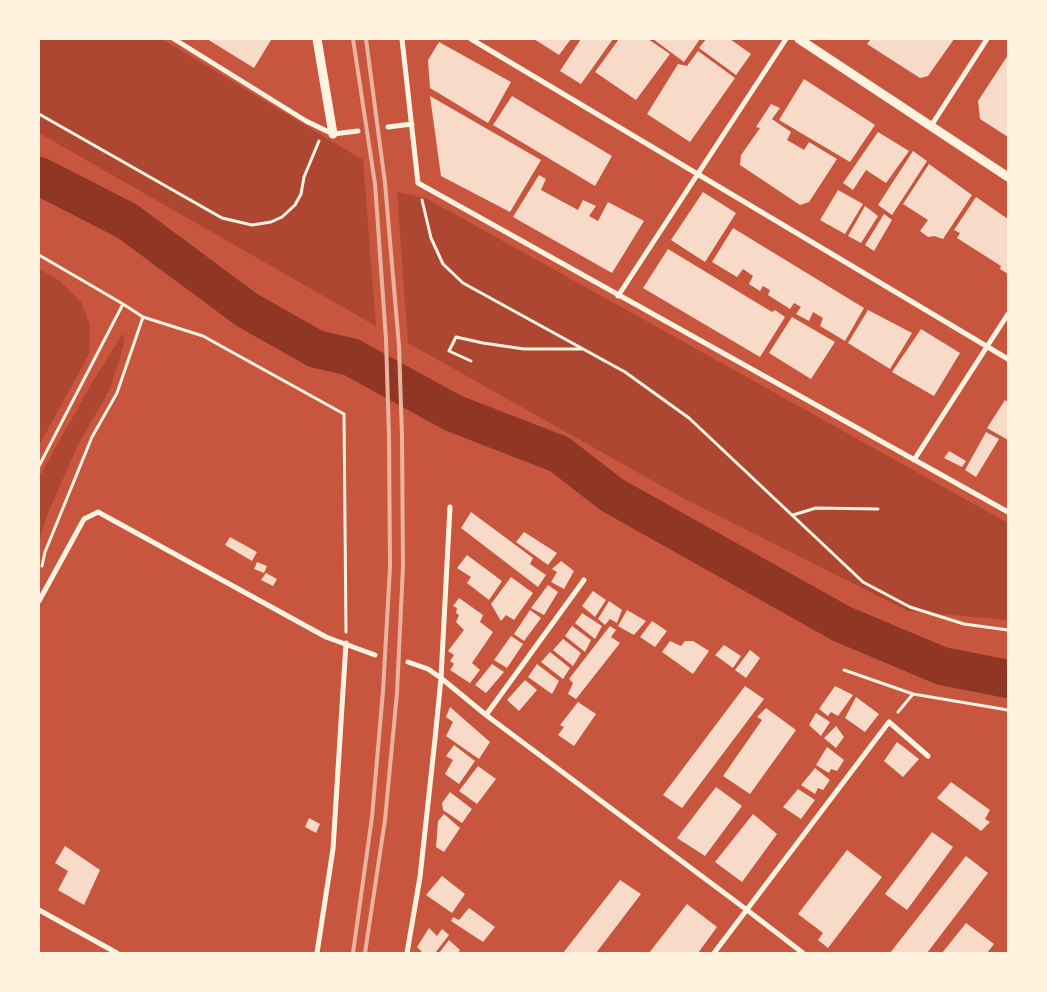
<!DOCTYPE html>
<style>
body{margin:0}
#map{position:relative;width:1047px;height:992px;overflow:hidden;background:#c8553d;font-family:Poppins,sans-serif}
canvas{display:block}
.frame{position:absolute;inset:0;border:40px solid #fff3e0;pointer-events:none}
</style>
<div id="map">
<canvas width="1047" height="992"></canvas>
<div class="frame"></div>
</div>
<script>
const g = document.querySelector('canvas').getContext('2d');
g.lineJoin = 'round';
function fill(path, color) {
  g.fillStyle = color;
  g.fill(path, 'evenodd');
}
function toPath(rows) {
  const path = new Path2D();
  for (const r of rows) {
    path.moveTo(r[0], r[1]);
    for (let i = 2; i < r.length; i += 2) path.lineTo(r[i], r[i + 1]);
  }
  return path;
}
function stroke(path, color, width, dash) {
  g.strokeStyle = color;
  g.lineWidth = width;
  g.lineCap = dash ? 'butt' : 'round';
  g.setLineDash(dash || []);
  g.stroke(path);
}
fill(toPath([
 [39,39,162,39,363,160,376,326,39,133],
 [397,192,426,198,1008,523,1008,620,908,611,683,498,408,343],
 [39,269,60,281,81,302,90,325,89,354,39,446],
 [123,333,124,344,110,389,77,447,48,513,39,541,39,477,93,381]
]), '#ae4732');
stroke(toPath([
 [39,176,127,221,247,310,316,349,351,357,453,413,559,454,612,495,842,624,942,666,1008,679]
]), '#8f3625', 38);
fill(toPath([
 [207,39,270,39,271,40,254,68],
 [534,39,571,39,559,55],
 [581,39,613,39,581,84,560,71],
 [619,39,648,39,670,54,636,100,595,72],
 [653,39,700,39,684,62],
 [706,39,730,39,751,54,736,75,699,48],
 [871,39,954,39,928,76,920,78,867,44],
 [439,42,511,82,488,123,430,88,428,60],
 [698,51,735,78,690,142,647,114,678,64,687,66],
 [1008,55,1008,137,980,119,978,101],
 [804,79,875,125,850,162,779,120],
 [430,96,541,160,510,212,441,176],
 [512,96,612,156,595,186,493,125],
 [771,104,780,108,772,119,791,132,787,140,804,150,809,142,837,159,809,202,800,205,740,165,741,155,760,128,756,127],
 [878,132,909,151,886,183,866,170,853,190,843,183],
 [913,151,927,161,892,215,878,205],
 [929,164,972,195,943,239,934,236,928,237,920,231,928,220,903,204],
 [539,175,546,179,541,190,578,210,583,200,596,206,589,216,598,221,608,202,644,221,612,273,513,217],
 [838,190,863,204,845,234,820,220],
 [703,192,736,213,705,262,671,240],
 [976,197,1008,219,1008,274,1000,269,1001,266,957,238,960,233,954,230],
 [865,206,878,216,861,243,848,236],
 [884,214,892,220,874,251,865,245],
 [733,228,864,308,845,341,820,326,823,318,813,312,809,321,796,314,801,307,794,303,790,309,768,295,770,290,763,286,760,291,749,284,753,276,743,269,737,277,712,262],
 [668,249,772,312,775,310,785,317,760,357,643,288],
 [868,310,912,333,890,369,848,343],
 [792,317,835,342,811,379,769,353],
 [921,329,960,353,934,396,892,372],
 [1005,400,1008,402,1008,440,987,428],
 [986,432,999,439,976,477,965,470],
 [949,451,966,461,962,467,944,458],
 [471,512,533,558,530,564,546,575,538,587,461,528],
 [524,532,557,553,548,565,516,542],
 [230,537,257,552,252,561,225,545],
 [467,555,502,581,489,600,467,583,471,577,457,568],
 [561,561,574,571,564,589,551,582,557,572,552,569],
 [257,562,267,566,264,573,254,569],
 [266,573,277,579,273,586,261,580],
 [511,577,533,593,514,620,506,615,501,621,491,604],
 [548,585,558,592,544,615,531,608],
 [593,591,606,600,595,617,582,606],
 [459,598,483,615,480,622,493,632,472,663,480,670,470,683,450,670,454,664,450,661,454,655,448,651,464,630,456,622,459,615,456,613,457,608,453,606],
 [609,601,622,610,617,623,610,619,605,625,598,619],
 [530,610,541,618,524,641,514,634],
 [627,610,646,621,634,635,618,626],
 [582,613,602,626,595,639,575,623],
 [652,621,667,631,655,647,640,637],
 [572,626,591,640,585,652,565,636],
 [610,626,616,630,611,637,620,643,576,699,568,694,573,683,569,679],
 [511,636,523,644,507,668,494,660],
 [563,639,581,653,573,666,553,650],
 [670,641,681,646,685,641,693,641,709,651,693,674,662,652],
 [724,645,741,656,733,668,715,655],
 [750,650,760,658,746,678,735,670],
 [550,652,570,668,563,679,541,662],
 [492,664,504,672,486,693,475,685],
 [537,664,559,681,552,694,528,677],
 [525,680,537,690,519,711,507,700],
 [745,686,764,699,682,808,663,795],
 [835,686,853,695,838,716,831,712,828,716,819,709],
 [856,697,879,714,865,732,845,718],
 [578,702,596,714,574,746,558,735,564,727,560,725],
 [450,707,490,742,479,759,446,736,453,722,446,717],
 [766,708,796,730,750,794,723,776,762,720,757,717],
 [816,713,830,722,821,736,809,725],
 [836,726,844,737,836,748,824,738],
 [897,742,919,759,903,777,884,761],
 [454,745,475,761,459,784,445,774,453,760,446,756],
 [827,747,844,760,837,771,831,769,829,773,816,765],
 [478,766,496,779,477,804,459,791],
 [815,768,830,780,823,790,818,788,815,794,801,785],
 [951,782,990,810,985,819,990,822,981,831,937,798],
 [716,787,742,806,705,856,677,838],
 [798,789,815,800,801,819,783,807],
 [450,792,472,809,462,823,443,810,442,803],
 [444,814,460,828,444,852,436,847,438,821],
 [753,814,777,834,742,882,715,862],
 [309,818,320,824,316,833,305,827],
 [932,832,953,847,907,910,885,894],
 [65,846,100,870,84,905,58,890,68,871,55,863],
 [847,850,882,877,828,948,818,940,823,933,798,914],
 [966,856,988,873,927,953,890,953],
 [442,876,465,894,452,913,426,895],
 [620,880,641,894,596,953,563,953],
 [687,904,717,927,698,953,649,953],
 [469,908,495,927,483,942,451,921,453,917,459,920],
 [966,923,994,944,987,953,942,953],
 [429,928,437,936,442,929,449,935,435,953,423,953,417,947],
 [449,940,460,950,458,953,439,953]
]), '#f7dbc8');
stroke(toPath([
 [39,114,222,218,252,225,271,222,282,217,295,205,301,194,304,177,319,141],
 [422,200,431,238,443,264,463,283,625,372,689,418,863,582,910,607,964,624,1008,630],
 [39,255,123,304,143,317,117,393,92,437,45,552,42,566],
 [143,317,203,336,344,414,346,632],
 [471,361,449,351,456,337,483,343,524,349,583,349],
 [39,466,123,304],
 [793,515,816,508,878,509],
 [844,670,913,694,1008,710],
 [898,712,913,694]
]), '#fff3e0', 3);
stroke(toPath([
 [174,39,306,121,333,134,358,131],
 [402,39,418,183,1008,512],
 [471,39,1008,359],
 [931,126,987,39],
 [388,127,412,124],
 [618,296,786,39],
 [914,460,1008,314],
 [39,601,84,519,98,512,326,637,375,655],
 [408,662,428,669,441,678,486,715,747,910,803,953],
 [486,715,584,580],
 [39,910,117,953],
 [317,953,333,849,346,643],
 [407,953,420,877,435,739,441,678,450,507],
 [714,953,889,722,928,756]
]), '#fff3e0', 5);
stroke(toPath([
 [317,39,333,134],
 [799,39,1008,177]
]), '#fff3e0', 9);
stroke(toPath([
 [353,953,372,817,383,691,390,567,389,436,386,339,375,184,353,39],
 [365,953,385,820,397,693,403,566,402,437,399,346,385,183,366,39]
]), '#e9b49f', 4);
</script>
